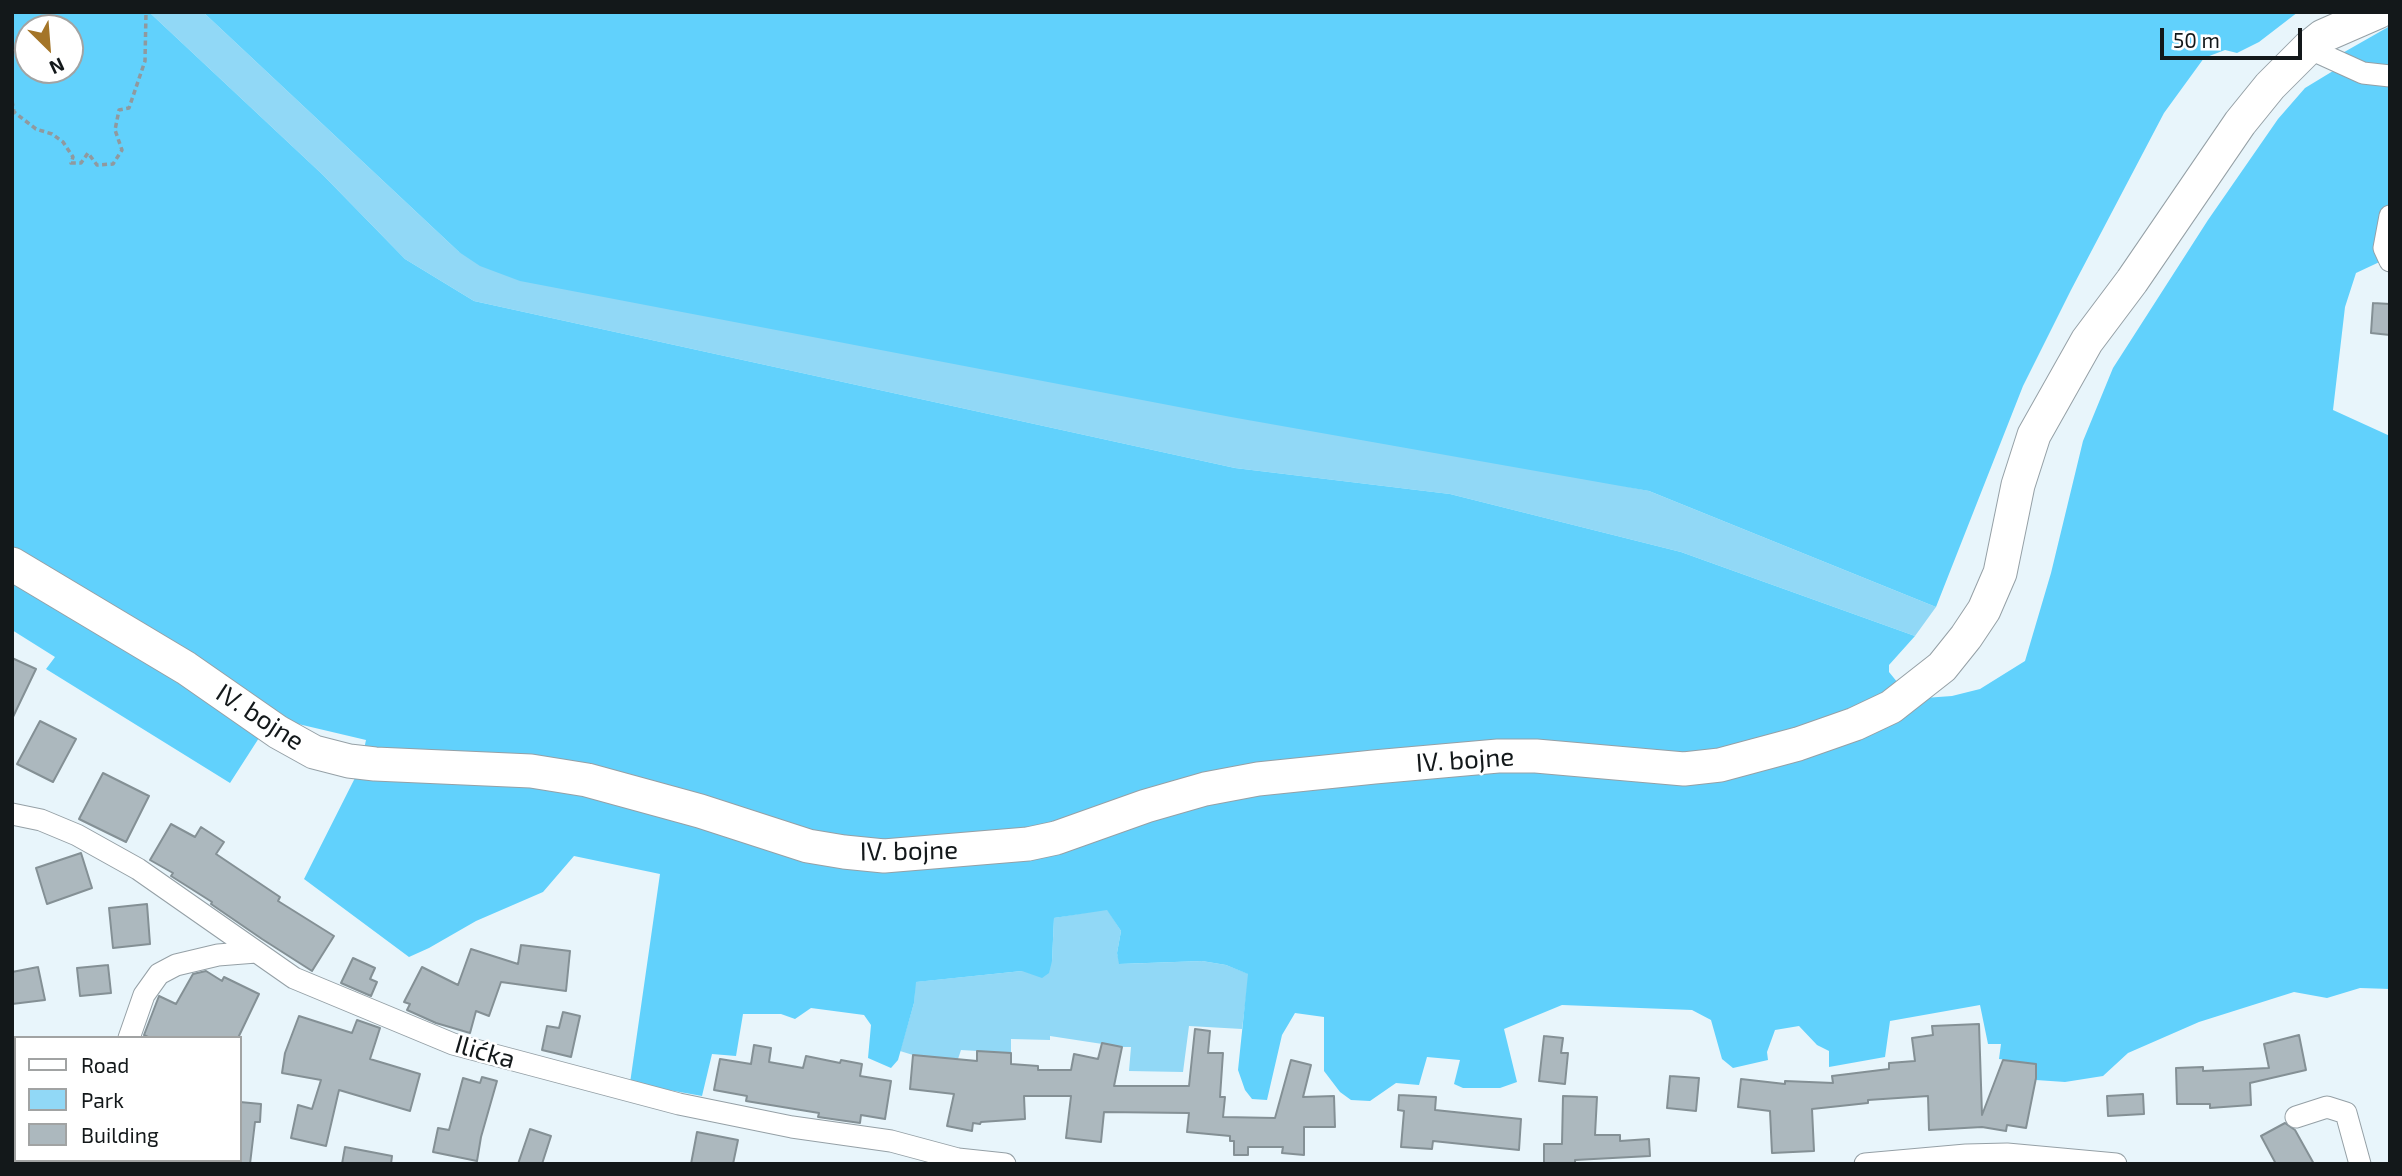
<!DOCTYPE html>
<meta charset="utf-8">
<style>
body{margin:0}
#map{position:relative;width:2402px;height:1176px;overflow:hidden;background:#e8f5fb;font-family:"Exo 2",sans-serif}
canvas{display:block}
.frame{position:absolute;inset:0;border:14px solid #13181a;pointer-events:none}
.legend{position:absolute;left:14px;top:1036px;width:228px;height:126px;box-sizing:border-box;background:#fff;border:2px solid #a1a3a3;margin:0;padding:9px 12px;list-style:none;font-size:21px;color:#13181a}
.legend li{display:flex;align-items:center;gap:14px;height:35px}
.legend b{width:35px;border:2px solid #a1a3a3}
.north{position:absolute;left:14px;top:14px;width:70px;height:70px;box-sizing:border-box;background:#fff;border:2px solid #a1a3a3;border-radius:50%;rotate:155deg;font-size:19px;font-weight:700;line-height:28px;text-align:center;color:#13181a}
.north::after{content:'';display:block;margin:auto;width:24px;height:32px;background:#a47528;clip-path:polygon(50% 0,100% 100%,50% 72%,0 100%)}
.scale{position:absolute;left:2160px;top:28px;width:142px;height:32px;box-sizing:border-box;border:4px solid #13181a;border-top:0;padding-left:9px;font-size:21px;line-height:24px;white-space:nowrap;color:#13181a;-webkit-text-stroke:5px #fff;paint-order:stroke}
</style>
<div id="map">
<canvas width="2402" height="1176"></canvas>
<div class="frame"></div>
<ul class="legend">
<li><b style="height:9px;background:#fff"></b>Road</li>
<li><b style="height:19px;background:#91d8f6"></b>Park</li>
<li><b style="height:19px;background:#acb8be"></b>Building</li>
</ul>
<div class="north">N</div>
<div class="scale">50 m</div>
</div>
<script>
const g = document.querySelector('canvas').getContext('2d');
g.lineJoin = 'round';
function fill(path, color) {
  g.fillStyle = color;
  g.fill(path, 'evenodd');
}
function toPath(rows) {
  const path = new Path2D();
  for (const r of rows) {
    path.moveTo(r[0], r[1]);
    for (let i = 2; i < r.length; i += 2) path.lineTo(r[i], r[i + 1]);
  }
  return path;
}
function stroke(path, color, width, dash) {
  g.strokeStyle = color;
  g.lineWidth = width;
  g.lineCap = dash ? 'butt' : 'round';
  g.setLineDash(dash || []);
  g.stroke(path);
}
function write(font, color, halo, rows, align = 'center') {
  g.font = font + ' "Exo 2",sans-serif';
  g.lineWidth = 5;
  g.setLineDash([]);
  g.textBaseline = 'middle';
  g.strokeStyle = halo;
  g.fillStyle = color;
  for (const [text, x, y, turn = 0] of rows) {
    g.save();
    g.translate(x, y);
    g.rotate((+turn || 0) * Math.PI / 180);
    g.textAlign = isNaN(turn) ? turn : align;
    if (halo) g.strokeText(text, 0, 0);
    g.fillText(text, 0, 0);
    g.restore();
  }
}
fill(toPath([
 [149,12,203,12,459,252,1649,491,1936,607,1915,636,1681,552,1450,494,1235,468,474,301,405,259,323,175],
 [1107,909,1121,931,1117,953,1120,964,1202,961,1226,965,1249,974,1242,1029,1189,1026,1183,1072,1129,1071,1131,1047,1122,1047,1050,1036,1050,1040,1011,1039,1011,1053,961,1050,958,1059,913,1055,900,1051,914,1003,915,982,1022,971,1052,961,1054,918]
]), '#91d8f6');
fill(toPath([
 [12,12,149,12,323,175,405,259,474,301,1235,468,1450,494,1681,552,1915,636,1889,665,1889,672,1911,699,1952,696,1980,689,2025,661,2051,573,2083,441,2113,368,2208,220,2278,119,2305,88,2333,71,2332,59,2390,26,2390,261,2388,258,2356,273,2345,307,2333,410,2390,436,2390,989,2360,988,2327,998,2294,992,2199,1022,2128,1053,2103,1076,2065,1082,2036,1080,2036,1064,1999,1059,2001,1044,1988,1044,1980,1005,1890,1021,1885,1057,1829,1067,1829,1051,1817,1045,1799,1026,1775,1030,1767,1052,1768,1060,1733,1068,1722,1059,1711,1020,1692,1010,1562,1005,1504,1029,1517,1082,1500,1088,1463,1088,1454,1084,1460,1060,1427,1057,1419,1085,1396,1083,1370,1101,1351,1100,1340,1092,1324,1071,1324,1017,1295,1013,1282,1035,1267,1100,1252,1099,1245,1090,1238,1070,1248,974,1226,965,1202,961,1119,964,1117,953,1121,931,1107,910,1054,918,1052,961,1049,973,1042,978,1022,971,916,982,914,1003,898,1060,891,1068,868,1058,871,1025,864,1015,811,1008,795,1019,781,1014,743,1014,736,1056,712,1054,702,1096,630,1083,660,874,574,856,543,892,476,921,429,948,409,957,304,879,360,768,366,740,294,723,275,713,230,783,46,669,55,657,12,630],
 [28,28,70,28,70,70,28,70],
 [203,12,2298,12,2259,42,2237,53,2225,50,2204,58,2164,113,2071,290,2023,386,1936,607,1649,491,1231,417,520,281,480,266,459,252]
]), '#61d1fc');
stroke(toPath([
 [12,1140,16,1139],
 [149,1160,154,1164]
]), '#56c7f2', 33);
const building = toPath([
 [2373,303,2390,304,2390,335,2371,333,2373,303],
 [12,658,36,669,12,719,12,658],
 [40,721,76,739,53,782,17,764,40,721],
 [103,773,149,796,126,842,79,819,103,773],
 [171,824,195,837,201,827,224,842,216,854,280,897,278,901,334,936,312,971,262,939,211,904,212,902,171,876,173,873,150,860,171,824],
 [81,853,92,888,47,904,36,868,81,853],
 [147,904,150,944,113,948,109,908,147,904],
 [521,945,570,951,566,991,501,982,489,1016,476,1011,470,1033,436,1023,407,1010,410,1004,404,1002,422,967,458,985,471,949,518,964,521,945],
 [353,958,375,968,370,979,377,982,371,996,341,983,353,958],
 [108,965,111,993,80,996,77,968,108,965],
 [38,967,45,1000,12,1004,12,972,38,967],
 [206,971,222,981,224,977,259,994,238,1038,150,1038,144,1035,159,996,176,1004,193,974,206,971],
 [563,1012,580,1016,571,1057,542,1050,547,1026,559,1028,563,1012],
 [299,1016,352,1033,357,1020,380,1028,370,1059,420,1074,410,1111,339,1090,326,1146,291,1138,298,1105,312,1109,321,1080,282,1073,285,1053,299,1016],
 [1979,1024,1982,1115,2003,1060,2036,1064,2036,1078,2026,1128,2007,1125,2006,1131,1982,1127,1929,1130,1928,1096,1868,1100,1868,1103,1812,1109,1814,1151,1772,1153,1770,1111,1738,1107,1741,1079,1785,1084,1785,1081,1833,1083,1832,1076,1889,1069,1889,1063,1915,1061,1912,1038,1933,1035,1932,1026,1979,1024],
 [1195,1029,1210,1031,1208,1053,1223,1053,1220,1097,1225,1097,1223,1117,1275,1118,1291,1060,1311,1065,1303,1097,1334,1096,1335,1127,1304,1127,1304,1155,1282,1153,1283,1147,1248,1147,1248,1155,1234,1155,1234,1141,1230,1141,1230,1136,1187,1132,1189,1113,1104,1112,1101,1142,1066,1138,1071,1096,1024,1096,1025,1119,981,1122,980,1124,973,1123,972,1131,947,1126,954,1094,910,1089,913,1055,977,1061,977,1051,1011,1053,1011,1064,1038,1066,1038,1070,1071,1070,1074,1054,1098,1059,1102,1043,1122,1047,1114,1086,1189,1086,1195,1029],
 [2299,1035,2306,1070,2250,1083,2251,1105,2210,1108,2210,1104,2177,1104,2176,1068,2203,1067,2203,1071,2269,1068,2264,1044,2299,1035],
 [1544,1036,1563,1038,1561,1053,1568,1053,1565,1084,1539,1081,1544,1036],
 [754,1045,771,1048,769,1062,803,1068,806,1056,840,1063,841,1060,862,1064,860,1076,891,1081,885,1119,861,1115,860,1123,818,1117,819,1113,746,1101,747,1096,714,1090,720,1059,751,1064,754,1045],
 [1670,1076,1699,1078,1696,1111,1667,1108,1670,1076],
 [482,1077,497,1081,481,1137,477,1161,433,1152,438,1128,449,1130,463,1078,480,1083,482,1077],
 [2143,1094,2144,1114,2108,1116,2107,1096,2143,1094],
 [1399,1095,1436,1097,1435,1110,1521,1119,1519,1150,1433,1141,1432,1149,1401,1147,1404,1111,1398,1110,1399,1095],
 [1563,1096,1597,1097,1595,1135,1620,1135,1620,1141,1649,1139,1650,1156,1575,1160,1575,1164,1544,1164,1544,1144,1562,1144,1563,1096],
 [240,1102,261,1104,260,1122,255,1122,250,1164,240,1164,240,1102],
 [2285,1123,2295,1130,2314,1164,2276,1164,2261,1136,2285,1123],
 [530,1129,551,1136,542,1164,518,1164,530,1129],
 [697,1132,738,1140,733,1164,691,1164,697,1132],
 [345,1147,392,1156,391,1164,342,1164,345,1147]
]);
fill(building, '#acb8be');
stroke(building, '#849095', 2);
const minor = toPath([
 [2308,48,2363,73,2390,76],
 [2390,216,2384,248,2390,261],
 [12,814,41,820,77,835,138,869,294,978,453,1044,679,1104,792,1127,891,1141,958,1159,1005,1164],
 [129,1038,144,995,159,974,176,965,218,955,256,952],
 [12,1079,16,1080],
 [2296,1117,2327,1107,2346,1113,2360,1164],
 [1865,1164,1966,1155,2007,1154,2116,1164]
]);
const primary = toPath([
 [12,564,186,668,278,732,314,752,349,761,375,764,531,771,587,780,700,811,808,846,844,852,884,856,1028,844,1056,838,1146,806,1205,789,1258,779,1374,767,1498,756,1536,756,1684,769,1720,765,1798,744,1855,724,1891,707,1942,667,1966,637,1984,610,2000,573,2018,485,2034,435,2087,341,2132,281,2240,123,2270,86,2308,48,2323,36,2378,12]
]);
stroke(minor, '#95a0a6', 23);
stroke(primary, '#95a0a6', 35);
stroke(toPath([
 [12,101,14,112,36,129,52,134,63,142,73,157,71,163,81,163,88,153,97,165,113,164,122,150,115,130,119,110,129,108,145,61,146,12]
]), '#90999e', 3.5, [5, 3.5]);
stroke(minor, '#fff', 21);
stroke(primary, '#fff', 33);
write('26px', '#13181a', '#fff', [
 ["IV. bojne",260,717,33],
 ["IV. bojne",1465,760,-4],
 ["IV. bojne",909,851,-1],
 ["Ilićka",485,1052,16]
]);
</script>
